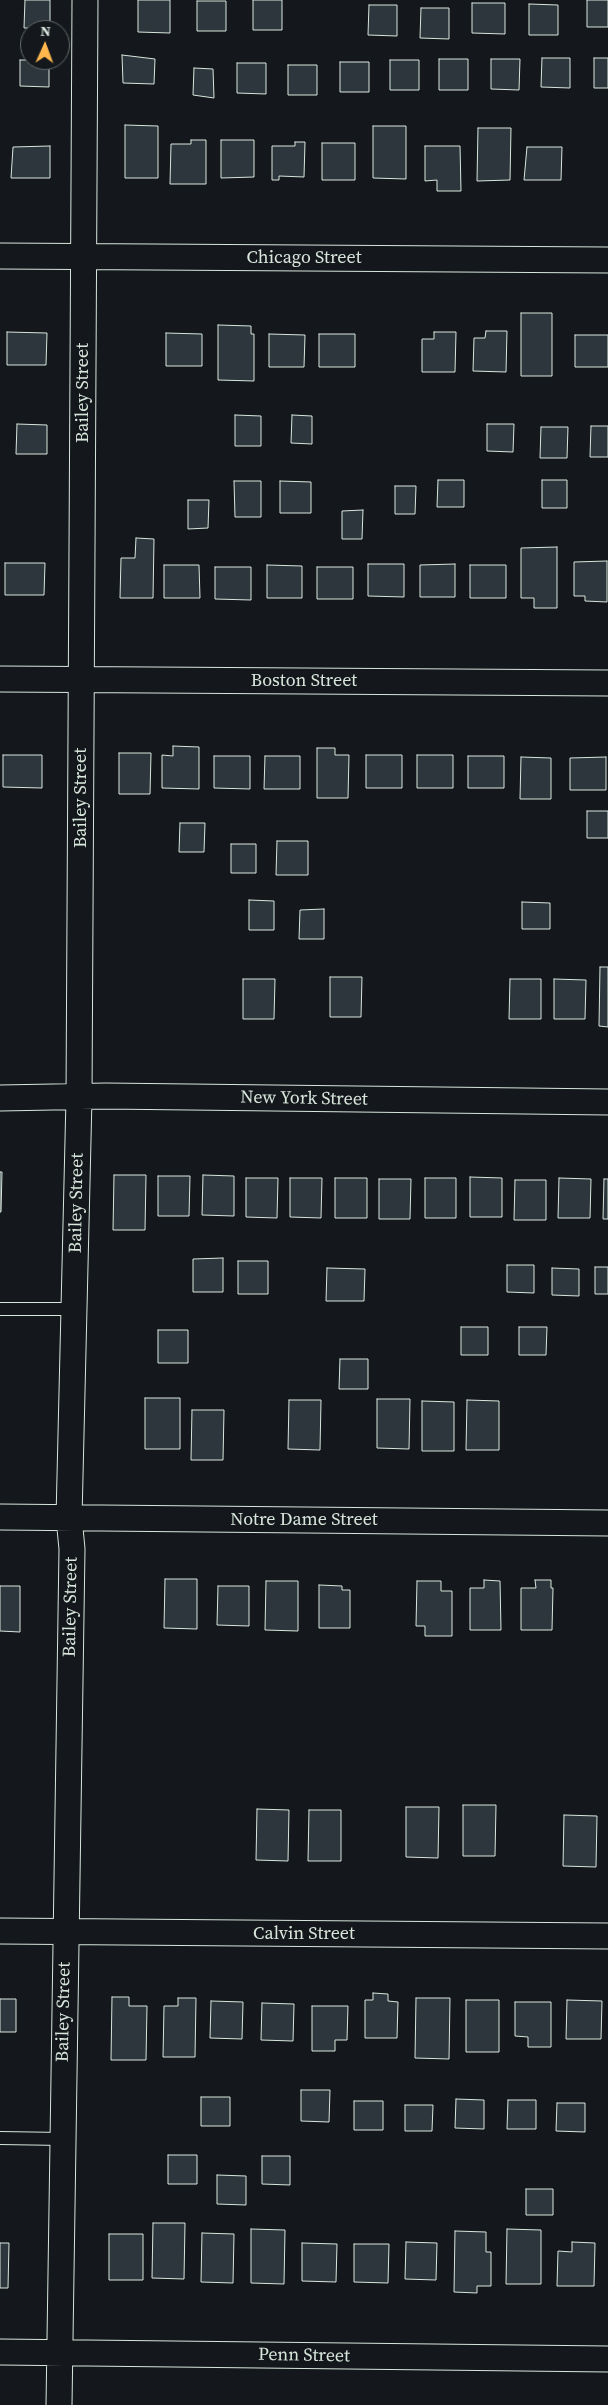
<!DOCTYPE html>
<style>
body{margin:0}
#map{position:relative;width:608px;height:2405px;overflow:hidden;background:#14181c;font-family:"Source Serif 4",serif}
canvas{display:block}
.north{position:absolute;left:20px;top:20px;width:50px;height:50px;box-sizing:border-box;background:#14181c;border:1px solid #626a69;border-radius:50%;rotate:2deg;font-size:14px;font-weight:700;line-height:20px;text-align:center;color:#d8e6dc}
.north::after{content:'';display:block;margin:auto;width:18px;height:22px;background:#ffb74d;clip-path:polygon(50% 0,100% 100%,50% 72%,0 100%)}
</style>
<div id="map">
<canvas width="608" height="2405"></canvas>
<div class="north">N</div>
</div>
<script>
const g = document.querySelector('canvas').getContext('2d');
g.lineJoin = 'round';
function fill(path, color) {
  g.fillStyle = color;
  g.fill(path, 'evenodd');
}
function toPath(rows) {
  const path = new Path2D();
  for (const r of rows) {
    path.moveTo(r[0], r[1]);
    for (let i = 2; i < r.length; i += 2) path.lineTo(r[i], r[i + 1]);
  }
  return path;
}
function stroke(path, color, width, dash) {
  g.strokeStyle = color;
  g.lineWidth = width;
  g.lineCap = dash ? 'butt' : 'round';
  g.setLineDash(dash || []);
  g.stroke(path);
}
function write(font, color, halo, rows, align = 'center') {
  g.font = font + ' "Source Serif 4",serif';
  g.lineWidth = 4;
  g.setLineDash([]);
  g.textBaseline = 'middle';
  g.strokeStyle = halo;
  g.fillStyle = color;
  for (const [text, x, y, turn = 0] of rows) {
    g.save();
    g.translate(x, y);
    g.rotate((+turn || 0) * Math.PI / 180);
    g.textAlign = isNaN(turn) ? turn : align;
    if (halo) g.strokeText(text, 0, 0);
    g.fillText(text, 0, 0);
    g.restore();
  }
}
const building = toPath([
 [25,0,50,0,50,28,24,28,25,0],
 [138,0,170,0,170,33,138,32,138,0],
 [253,0,282,0,282,30,253,30,253,0],
 [587,0,608,0,608,27,587,27,587,0],
 [197,1,226,1,226,31,197,31,197,1],
 [472,3,505,3,505,34,472,33,472,3],
 [529,4,558,5,558,35,529,35,529,4],
 [369,5,397,5,397,36,368,35,369,5],
 [421,8,449,8,449,39,420,38,421,8],
 [122,55,155,59,154,84,123,83,122,55],
 [542,58,570,58,570,88,541,87,542,58],
 [594,58,608,58,608,88,594,88,594,58],
 [439,59,468,59,468,90,439,90,439,59],
 [491,59,520,59,519,90,491,89,491,59],
 [20,60,49,60,49,87,20,86,20,60],
 [390,60,419,60,419,90,390,90,390,60],
 [340,62,369,62,369,92,340,92,340,62],
 [237,63,266,63,266,94,237,93,237,63],
 [288,65,317,65,317,95,288,95,288,65],
 [194,68,213,69,214,98,193,95,194,68],
 [125,125,158,126,158,178,125,178,125,125],
 [373,126,406,126,406,179,373,178,373,126],
 [478,128,511,128,510,180,477,181,478,128],
 [191,140,206,140,206,184,170,184,171,144,191,144,191,140],
 [221,140,254,140,254,177,221,178,221,140],
 [295,142,305,142,304,177,279,176,279,180,272,180,272,146,295,146,295,142],
 [322,143,355,143,355,180,322,180,322,143],
 [50,146,50,178,11,178,13,147,50,146],
 [425,146,460,146,461,191,437,191,437,180,425,181,425,146],
 [527,147,562,147,561,180,524,180,527,147],
 [521,313,552,313,552,376,521,376,521,313],
 [218,325,251,326,251,334,254,334,254,381,218,380,218,325],
 [486,331,507,331,506,372,473,371,474,338,485,338,486,331],
 [7,332,47,333,46,365,7,365,7,332],
 [434,332,456,332,455,372,422,372,422,339,434,339,434,332],
 [166,333,202,334,202,366,166,366,166,333],
 [269,334,305,335,304,367,269,367,269,334],
 [319,334,355,334,355,367,319,367,319,334],
 [575,335,608,335,608,367,575,367,575,335],
 [235,415,261,416,261,446,235,446,235,415],
 [292,415,312,416,312,444,291,443,292,415],
 [17,424,47,425,47,454,16,454,17,424],
 [487,424,514,424,513,452,487,451,487,424],
 [591,426,608,426,608,457,590,457,591,426],
 [541,427,568,427,567,458,540,458,541,427],
 [438,480,464,480,464,507,437,507,438,480],
 [542,480,567,480,567,508,542,508,542,480],
 [234,481,261,481,261,517,235,517,234,481],
 [280,481,311,482,311,513,280,513,280,481],
 [395,486,416,486,415,514,395,514,395,486],
 [188,500,209,500,208,528,188,529,188,500],
 [363,510,362,539,342,539,342,511,363,510],
 [136,538,154,539,153,598,120,598,121,558,135,558,136,538],
 [557,547,557,608,534,608,534,598,521,598,521,548,557,547],
 [607,561,607,602,585,601,585,596,574,596,574,562,607,561],
 [5,563,45,563,44,595,5,595,5,563],
 [368,564,404,564,404,597,368,596,368,564],
 [455,564,455,597,420,597,420,565,455,564],
 [164,565,199,565,200,598,164,598,164,565],
 [267,565,302,566,302,598,267,598,267,565],
 [470,565,506,565,506,598,470,598,470,565],
 [215,567,251,567,251,600,215,599,215,567],
 [317,567,353,567,353,599,317,599,317,567],
 [173,746,199,747,199,789,162,788,162,755,173,756,173,746],
 [317,748,335,748,335,755,349,755,348,798,317,798,317,748],
 [119,753,151,753,150,794,119,794,119,753],
 [3,755,42,755,42,788,3,787,3,755],
 [366,755,402,755,402,788,366,788,366,755],
 [417,755,453,755,453,788,417,788,417,755],
 [214,756,250,756,250,789,214,788,214,756],
 [265,756,300,756,300,789,264,789,265,756],
 [468,756,504,756,504,788,468,788,468,756],
 [521,757,551,758,551,799,520,799,521,757],
 [606,757,606,790,570,790,570,758,606,757],
 [587,811,608,811,608,838,587,838,587,811],
 [180,823,205,823,204,852,179,852,180,823],
 [277,841,308,841,308,875,276,875,277,841],
 [231,844,256,844,256,873,231,873,231,844],
 [249,900,274,901,274,930,249,930,249,900],
 [522,902,550,903,550,929,522,929,522,902],
 [324,909,324,939,299,939,300,910,324,909],
 [600,967,608,967,608,1027,599,1026,600,967],
 [330,977,362,977,361,1017,330,1017,330,977],
 [243,979,275,979,274,1019,243,1019,243,979],
 [510,979,541,979,541,1019,509,1019,510,979],
 [554,979,586,980,585,1019,554,1019,554,979],
 [0,1172,2,1172,1,1212,0,1212,0,1172],
 [114,1175,146,1175,145,1230,113,1230,114,1175],
 [203,1175,234,1176,234,1216,202,1215,203,1175],
 [158,1176,190,1176,189,1216,158,1216,158,1176],
 [470,1177,502,1178,502,1217,470,1217,470,1177],
 [246,1178,278,1178,277,1218,246,1217,246,1178],
 [290,1178,322,1178,321,1218,290,1217,290,1178],
 [335,1178,367,1178,367,1218,335,1218,335,1178],
 [425,1178,456,1178,456,1218,425,1218,425,1178],
 [559,1178,591,1179,590,1218,558,1218,559,1178],
 [379,1179,411,1179,410,1219,379,1219,379,1179],
 [604,1179,608,1179,608,1219,603,1219,604,1179],
 [515,1180,546,1180,546,1220,514,1220,515,1180],
 [223,1258,223,1292,193,1292,193,1259,223,1258],
 [238,1261,268,1261,268,1294,238,1294,238,1261],
 [507,1265,534,1265,534,1293,507,1292,507,1265],
 [595,1267,608,1267,608,1294,595,1294,595,1267],
 [327,1268,365,1269,364,1301,326,1301,327,1268],
 [552,1268,579,1269,579,1296,552,1295,552,1268],
 [461,1327,488,1327,488,1355,461,1355,461,1327],
 [519,1327,547,1327,546,1355,519,1355,519,1327],
 [158,1330,188,1330,188,1363,158,1363,158,1330],
 [340,1359,368,1359,368,1389,339,1389,340,1359],
 [145,1398,180,1398,180,1449,145,1449,145,1398],
 [377,1399,410,1399,409,1449,377,1448,377,1399],
 [289,1400,321,1400,320,1450,288,1449,289,1400],
 [467,1400,499,1401,499,1450,466,1450,467,1400],
 [422,1401,454,1402,454,1451,422,1451,422,1401],
 [192,1410,224,1410,223,1460,191,1460,192,1410],
 [165,1579,197,1579,197,1629,164,1628,165,1579],
 [484,1580,500,1581,501,1630,470,1630,470,1588,484,1588,484,1580],
 [535,1580,551,1580,551,1588,553,1588,552,1630,521,1630,521,1588,536,1588,535,1580],
 [266,1581,298,1581,298,1631,265,1630,266,1581],
 [417,1581,441,1581,441,1591,452,1591,452,1636,425,1636,425,1626,416,1626,417,1581],
 [319,1585,342,1586,342,1590,350,1590,350,1628,319,1628,319,1585],
 [0,1586,20,1586,20,1632,0,1631,0,1586],
 [218,1586,249,1586,249,1626,217,1625,218,1586],
 [463,1805,496,1805,495,1856,463,1856,463,1805],
 [406,1807,439,1807,438,1858,406,1857,406,1807],
 [257,1809,289,1810,288,1861,256,1860,257,1809],
 [309,1810,341,1810,341,1861,308,1861,309,1810],
 [564,1815,597,1816,596,1867,563,1866,564,1815],
 [373,1993,388,1994,388,2001,398,2002,397,2038,365,2038,365,2000,373,2000,373,1993],
 [112,1997,129,1997,129,2006,147,2006,146,2060,111,2060,112,1997],
 [178,1998,196,1998,195,2057,163,2057,164,2006,178,2006,178,1998],
 [416,1998,450,1998,449,2059,415,2058,416,1998],
 [0,1999,16,1999,16,2032,0,2032,0,1999],
 [466,2000,499,2000,499,2052,466,2052,466,2000],
 [567,2000,602,2001,601,2039,566,2039,567,2000],
 [211,2001,243,2002,242,2039,210,2038,211,2001],
 [515,2002,551,2002,551,2047,528,2047,528,2037,515,2036,515,2002],
 [262,2003,294,2004,293,2041,261,2040,262,2003],
 [312,2006,348,2006,347,2040,335,2040,335,2051,312,2051,312,2006],
 [301,2090,330,2090,329,2122,301,2121,301,2090],
 [201,2097,230,2097,230,2126,201,2126,201,2097],
 [456,2099,484,2100,484,2129,455,2128,456,2099],
 [508,2100,536,2100,536,2129,507,2129,508,2100],
 [354,2101,383,2101,383,2130,354,2130,354,2101],
 [557,2103,585,2103,585,2132,556,2131,557,2103],
 [405,2105,433,2105,432,2131,405,2131,405,2105],
 [168,2155,197,2155,197,2184,168,2184,168,2155],
 [262,2156,290,2156,290,2185,262,2184,262,2156],
 [217,2175,246,2176,246,2205,217,2204,217,2175],
 [526,2189,553,2189,553,2215,526,2215,526,2189],
 [153,2223,185,2223,184,2279,152,2278,153,2223],
 [251,2229,285,2230,284,2284,251,2283,251,2229],
 [507,2229,541,2230,541,2284,506,2284,507,2229],
 [455,2231,486,2232,486,2252,491,2252,491,2286,477,2286,477,2293,454,2292,455,2231],
 [202,2233,234,2234,233,2283,201,2282,202,2233],
 [109,2234,143,2234,143,2280,109,2280,109,2234],
 [406,2242,437,2243,436,2280,405,2279,406,2242],
 [572,2242,595,2243,594,2286,557,2286,558,2251,572,2252,572,2242],
 [0,2243,9,2243,8,2288,0,2288,0,2243],
 [302,2243,337,2244,336,2282,302,2281,302,2243],
 [354,2244,389,2244,388,2283,354,2282,354,2244]
]);
fill(building, '#2c363c');
stroke(building, '#d8e6dc', 1);
const lane = toPath([
 [0,1309,74,1309],
 [0,2138,63,2139]
]);
const street = toPath([
 [0,256,608,260],
 [0,679,608,683],
 [0,1098,106,1096,608,1102],
 [0,1517,608,1523],
 [0,1931,608,1936],
 [0,2352,608,2359],
 [59,2405,72,1549,69,1518,79,1098,85,0]
]);
stroke(lane, '#d8e6dc', 14);
stroke(street, '#d8e6dc', 27);
stroke(lane, '#14181c', 12);
stroke(street, '#14181c', 25);
write('18px', '#d8e6dc', '#14181c', [
 ["Chicago Street",304,258],
 ["Bailey Street",83,393,-90],
 ["Boston Street",304,681],
 ["Bailey Street",81,798,-90],
 ["New York Street",304,1099,1],
 ["Bailey Street",77,1203,-89],
 ["Notre Dame Street",304,1520],
 ["Bailey Street",71,1607,-89],
 ["Calvin Street",304,1934],
 ["Bailey Street",64,2012,-89],
 ["Penn Street",304,2356,1]
]);
</script>
